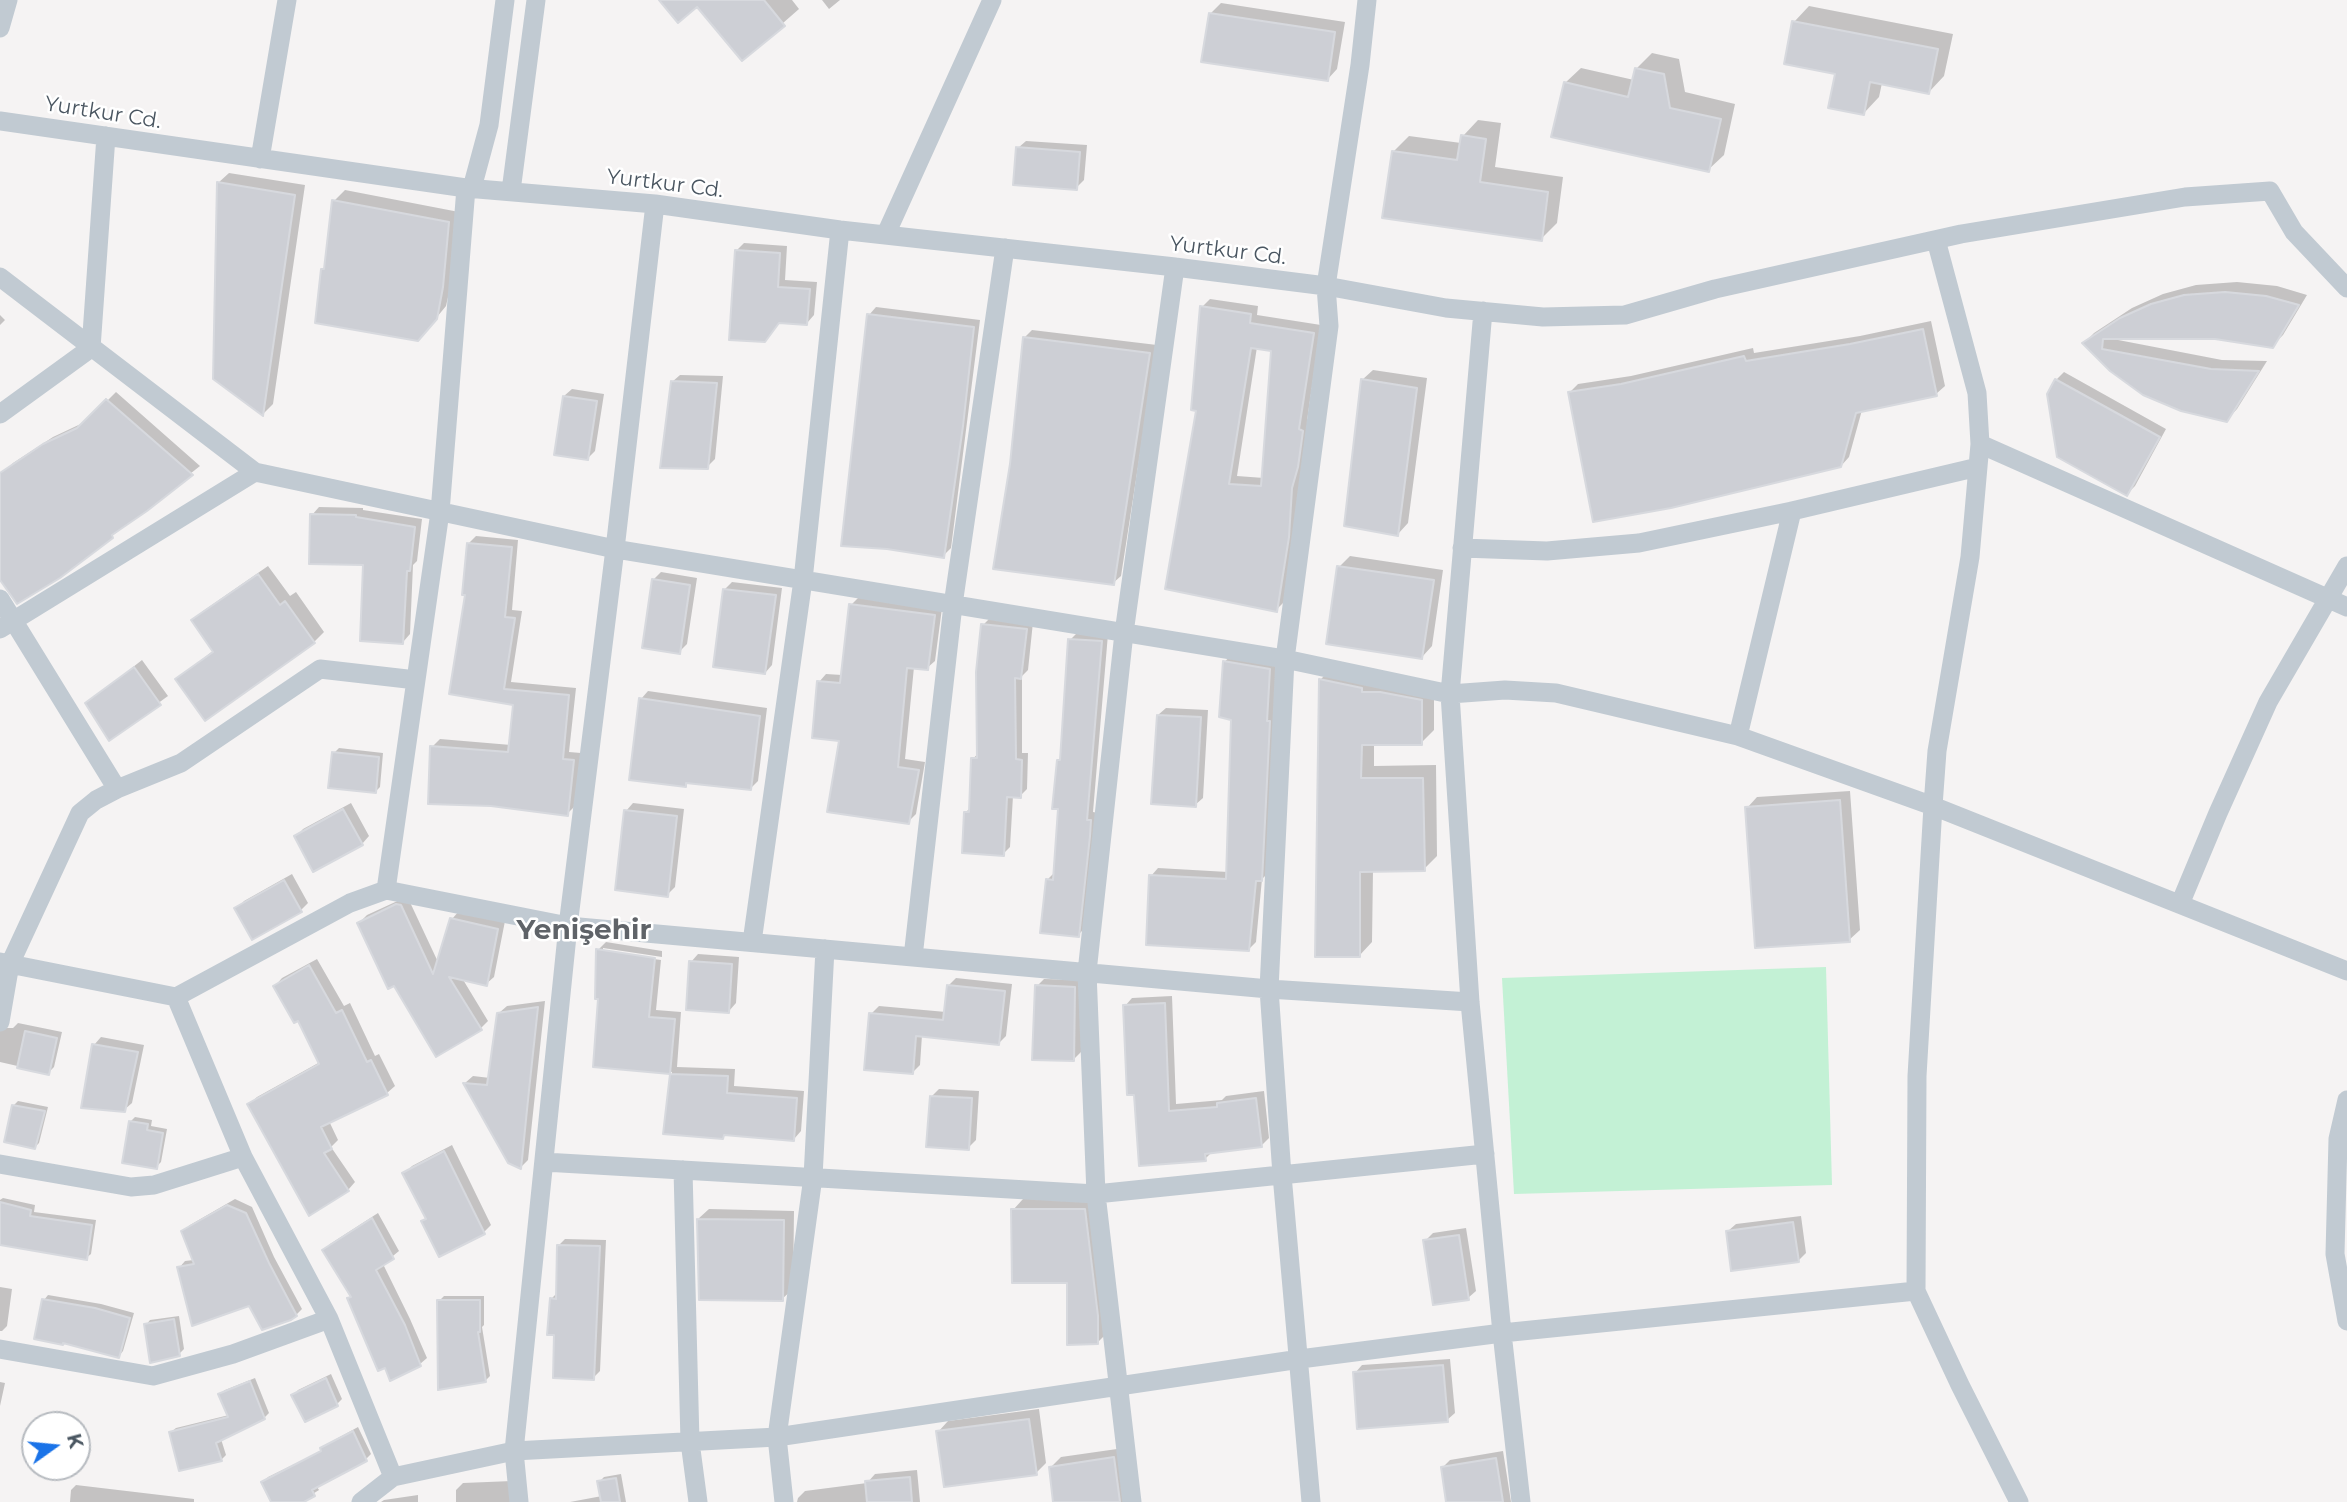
<!DOCTYPE html>
<meta charset="utf-8">
<style>
body{margin:0}
#map{position:relative;width:2347px;height:1502px;overflow:hidden;background:#f5f3f3;font-family:Montserrat,sans-serif}
canvas{display:block}
.north{position:absolute;left:21px;top:1411px;width:70px;height:70px;box-sizing:border-box;background:#fff;border:2px solid #b7bbc0;border-radius:50%;rotate:75deg;font-size:19px;font-weight:700;line-height:28px;text-align:center;color:#4a5661}
.north::after{content:'';display:block;margin:auto;width:24px;height:32px;background:#1a73e8;clip-path:polygon(50% 0,100% 100%,50% 72%,0 100%)}
</style>
<div id="map">
<canvas width="2347" height="1502"></canvas>
<div class="north">K</div>
</div>
<script>
const g = document.querySelector('canvas').getContext('2d');
g.lineJoin = 'round';
function fill(path, color) {
  g.fillStyle = color;
  g.fill(path, 'evenodd');
}
function toPath(rows) {
  const path = new Path2D();
  for (const r of rows) {
    path.moveTo(r[0], r[1]);
    for (let i = 2; i < r.length; i += 2) path.lineTo(r[i], r[i + 1]);
  }
  return path;
}
function stroke(path, color, width, dash) {
  g.strokeStyle = color;
  g.lineWidth = width;
  g.lineCap = dash ? 'butt' : 'round';
  g.setLineDash(dash || []);
  g.stroke(path);
}
function write(font, color, halo, rows, align = 'center') {
  g.font = font + ' Montserrat,sans-serif';
  g.lineWidth = 5;
  g.setLineDash([]);
  g.textBaseline = 'middle';
  g.strokeStyle = halo;
  g.fillStyle = color;
  for (const [text, x, y, turn = 0] of rows) {
    g.save();
    g.translate(x, y);
    g.rotate((+turn || 0) * Math.PI / 180);
    g.textAlign = isNaN(turn) ? turn : align;
    if (halo) g.strokeText(text, 0, 0);
    g.fillText(text, 0, 0);
    g.restore();
  }
}
fill(toPath([
 [1826,967,1832,1185,1514,1194,1502,978]
]), '#c3f1d5');
fill(toPath([
 [662,0,792,0,799,9,742,59,697,4],
 [822,0,840,0,829,9],
 [1221,3,1345,22,1337,69,1327,80,1210,14],
 [1809,6,1953,34,1944,76,1929,92,1882,83,1879,97,1864,113,1837,72,1794,22],
 [1652,53,1679,59,1685,92,1735,104,1724,155,1708,170,1565,83,1581,68,1634,80,1636,69],
 [1478,120,1501,123,1495,167,1563,177,1557,223,1541,239,1393,152,1409,136,1461,143,1463,136],
 [1026,141,1087,145,1084,180,1076,188,1018,148],
 [229,173,305,185,273,404,263,414,218,183],
 [345,190,459,212,453,275,446,306,428,328,322,270,326,266,334,201],
 [744,243,787,246,785,280,817,282,814,315,807,323,780,321,765,340,736,251],
 [2237,282,2277,286,2307,295,2283,335,2272,346,2216,337,2113,339,2222,360,2267,361,2237,409,2227,420,2084,343,2094,333,2132,308,2163,294,2196,285],
 [1210,299,1258,306,1257,315,1321,325,1307,421,1310,422,1285,601,1276,610,1198,409,1202,307],
 [1257,347,1273,349,1264,478,1237,476],
 [876,307,980,320,951,548,943,556,869,315],
 [0,315,5,320,0,325],
 [1931,321,1945,386,1936,394,1862,410,1849,457,1841,466,1569,393,1578,384,1631,376,1753,348,1754,353,1860,336],
 [1032,330,1157,345,1121,576,1113,583,1012,464,1024,338],
 [1373,370,1427,378,1408,523,1398,534,1362,380],
 [2064,372,2166,429,2135,486,2127,494,2056,380],
 [680,375,723,376,715,459,707,467,672,382],
 [572,389,604,394,595,451,588,458,564,396],
 [116,392,200,466,112,536,0,577,0,477,13,463,53,437,87,421],
 [319,507,363,508,363,510,422,519,417,561,413,565,410,634,403,642,365,563,312,515],
 [476,536,518,540,512,610,522,611,511,682,576,688,569,752,581,753,575,806,567,814,432,747,440,739,511,745,515,703,451,693,467,593,468,544],
 [1350,556,1443,570,1432,646,1422,657,1339,567],
 [268,566,290,596,296,592,324,632,314,642,205,719,177,679,214,650,193,620,203,611],
 [661,572,697,578,687,644,679,652,653,580],
 [732,582,782,588,772,665,765,673,725,589],
 [859,597,942,608,935,661,927,668,914,667,905,759,925,762,916,814,908,822,819,682,826,674,842,675,851,605],
 [990,618,1033,622,1028,670,1022,676,1022,753,1028,753,1027,789,1020,796,1013,796,1010,847,1003,854,966,812,971,807,973,759,979,752,983,625],
 [1078,632,1108,634,1093,812,1098,813,1086,927,1078,935,1047,880,1055,872,1060,808,1058,760,1062,757,1070,640],
 [1232,655,1276,662,1269,872,1262,879,1256,942,1249,949,1151,876,1158,868,1228,872,1232,719,1224,662],
 [142,660,168,696,110,738,87,703],
 [1333,667,1434,688,1434,730,1421,743,1374,743,1374,766,1436,765,1437,856,1424,869,1373,870,1372,942,1359,956,1320,680],
 [648,691,767,708,758,781,750,789,689,781,685,785,641,699],
 [1166,708,1208,710,1203,798,1195,805,1158,715],
 [339,748,383,753,380,787,375,792,334,753],
 [1850,791,1860,930,1849,940,1747,808,1757,797],
 [351,803,369,836,362,844,296,837,303,829],
 [633,803,684,809,675,887,667,895,626,811],
 [292,874,308,903,301,910,237,909,244,901],
 [404,898,408,898,438,962,452,919,459,911,505,921,494,977,486,984,462,978,488,1021,480,1029,359,923,367,915],
 [606,942,662,951,662,957,603,948,603,952,661,960,656,1010,681,1012,677,1067,735,1069,734,1086,804,1091,801,1131,794,1139,726,1134,723,1137,665,1132,672,1072,595,1065,600,998,598,950],
 [698,954,739,957,736,1003,729,1011,691,962],
 [317,959,344,1006,350,1003,375,1056,379,1054,395,1086,387,1093,329,1121,338,1140,331,1147,355,1182,348,1190,249,1104,257,1097,320,1062,299,1019,275,986,282,978],
 [956,978,1012,984,1006,1036,998,1044,922,1035,920,1065,912,1073,871,1014,879,1006,946,1012,948,986],
 [1044,979,1082,980,1081,1052,1073,1060,1037,986],
 [1172,996,1176,1104,1222,1100,1226,1096,1264,1091,1269,1138,1261,1146,1213,1151,1205,1159,1135,1093,1125,1006,1132,998],
 [545,1001,528,1160,521,1167,510,1162,465,1083,473,1076,490,1078,499,1013,507,1006],
 [18,1023,62,1032,54,1067,48,1073,0,1062,0,1026,4,1028,13,1028],
 [101,1037,144,1045,132,1103,124,1110,94,1045],
 [939,1089,979,1091,976,1140,968,1148,931,1097],
 [18,1101,48,1107,39,1143,34,1148,13,1106],
 [135,1117,152,1120,151,1126,167,1129,161,1162,156,1167,131,1121],
 [452,1145,491,1225,484,1232,423,1222,427,1217,404,1174,412,1166],
 [3,1198,35,1205,34,1212,96,1220,91,1254,86,1258,0,1243,0,1200],
 [235,1199,252,1207,274,1257,302,1309,296,1315,250,1304,179,1268,185,1261,194,1260,183,1231,190,1225],
 [1023,1199,1095,1199,1108,1332,1097,1343,1068,1281,1013,1210],
 [709,1209,794,1211,793,1289,782,1299,698,1219],
 [378,1213,399,1251,383,1264,410,1319,427,1358,420,1364,391,1378,349,1299,352,1296,324,1250,330,1244],
 [1801,1216,1806,1253,1798,1261,1728,1231,1736,1224],
 [1466,1228,1476,1291,1468,1298,1425,1241,1433,1233],
 [565,1239,606,1240,600,1371,593,1378,556,1334,551,1299,557,1293,558,1246],
 [0,1287,12,1289,7,1326,2,1331,0,1331],
 [48,1295,101,1304,134,1313,123,1351,119,1356,64,1341,44,1300],
 [444,1296,484,1296,484,1325,482,1327,490,1376,485,1381,439,1301],
 [179,1316,184,1349,179,1354,146,1325,150,1320],
 [1450,1359,1455,1413,1447,1420,1355,1373,1362,1365],
 [331,1374,342,1399,337,1404,306,1419,294,1395,298,1390],
 [255,1378,269,1413,264,1418,221,1439,226,1455,221,1460,171,1432,176,1428,229,1415,220,1394,225,1390],
 [0,1382,5,1383,0,1406],
 [1039,1409,1046,1463,1036,1473,938,1432,948,1421],
 [358,1427,371,1454,366,1459,316,1485,319,1490,300,1502,273,1502,263,1482,268,1477,323,1450,327,1444],
 [1124,1448,1135,1502,1054,1502,1051,1467,1061,1457],
 [1503,1451,1511,1502,1448,1502,1443,1467,1450,1460],
 [917,1470,920,1502,797,1502,798,1498,805,1491,867,1483,875,1474],
 [621,1474,626,1502,570,1502,602,1496,599,1482,604,1477],
 [512,1481,513,1502,456,1502,456,1490,463,1483],
 [76,1485,194,1499,194,1502,70,1502,71,1490],
 [418,1495,418,1502,381,1502,384,1500]
]), '#0003');
const building = toPath([
 [659,0,764,0,785,26,742,61,697,7,678,23,659,0],
 [1209,13,1335,32,1328,81,1201,62,1209,13],
 [1792,21,1938,49,1929,94,1870,82,1864,115,1828,108,1835,74,1784,64,1792,21],
 [1635,68,1664,74,1670,108,1721,119,1709,172,1551,137,1564,82,1628,97,1635,68],
 [1461,135,1486,139,1480,182,1548,192,1542,241,1382,218,1392,151,1457,160,1461,135],
 [1016,147,1080,152,1077,190,1013,185,1016,147],
 [217,182,295,195,263,416,213,379,217,182],
 [332,200,449,222,443,287,437,319,418,341,315,323,321,269,324,269,332,200],
 [735,250,780,253,778,287,810,289,807,325,779,323,765,342,729,340,735,250],
 [2225,292,2266,296,2299,305,2273,348,2215,339,2103,339,2102,349,2211,369,2259,371,2227,422,2181,411,2143,395,2110,371,2082,343,2120,318,2151,304,2184,295,2225,292],
 [1200,306,1251,314,1250,323,1314,333,1299,429,1303,431,1298,467,1292,488,1289,537,1277,612,1165,589,1196,411,1191,410,1200,306],
 [1251,348,1271,351,1261,486,1229,484,1251,348],
 [867,314,974,327,963,426,944,558,887,549,841,546,867,314],
 [1923,329,1937,396,1856,413,1841,467,1671,508,1593,522,1568,392,1621,384,1744,356,1746,361,1850,344,1923,329],
 [1023,337,1150,353,1114,585,993,569,1010,464,1023,337],
 [1361,379,1417,388,1398,536,1344,526,1361,379],
 [2055,379,2160,437,2127,496,2057,457,2047,394,2055,379],
 [671,381,717,383,708,469,660,468,671,381],
 [563,396,597,401,588,460,554,455,563,396],
 [106,399,193,475,147,511,112,535,113,538,60,578,17,604,0,580,0,473,43,444,77,428,106,399],
 [310,514,356,515,356,517,415,527,410,571,407,571,403,644,360,641,363,565,309,564,310,514],
 [467,543,512,547,505,617,515,618,504,689,569,695,563,759,574,760,568,816,491,806,428,804,430,746,508,752,513,705,449,694,465,595,462,595,467,543],
 [1337,566,1434,580,1422,659,1326,644,1337,566],
 [258,574,280,605,285,601,315,643,205,721,175,679,213,652,191,620,258,574],
 [652,579,690,585,680,654,642,648,652,579],
 [723,589,776,595,765,674,713,667,723,589],
 [849,604,935,615,928,670,907,668,898,767,919,770,909,824,827,812,839,741,812,738,817,681,840,683,849,604],
 [981,624,1027,629,1021,679,1015,678,1016,759,1022,760,1021,798,1007,797,1004,856,962,853,964,812,969,812,971,758,977,758,976,672,981,624],
 [1068,639,1102,641,1087,820,1091,820,1090,836,1079,937,1040,933,1046,879,1053,880,1058,809,1052,809,1057,760,1060,760,1068,639],
 [1223,661,1270,669,1267,721,1270,721,1262,881,1256,881,1249,951,1146,945,1149,875,1226,879,1231,720,1219,717,1223,661],
 [134,667,161,705,109,741,85,703,134,667],
 [1319,679,1362,688,1362,692,1380,692,1422,700,1422,745,1362,745,1361,778,1423,778,1425,871,1360,872,1360,957,1315,957,1319,679],
 [639,698,760,716,751,790,686,783,686,787,629,780,639,698],
 [1157,715,1201,717,1196,807,1151,804,1157,715],
 [332,752,379,757,376,793,328,788,332,752],
 [1840,800,1850,942,1755,948,1745,807,1840,800],
 [343,809,363,845,313,872,294,836,343,809],
 [624,810,677,816,668,897,615,890,624,810],
 [284,880,302,912,252,940,234,908,284,880],
 [396,904,401,905,433,974,450,918,498,929,487,986,449,977,482,1030,436,1057,394,986,388,989,357,923,396,904],
 [596,949,655,958,649,1017,675,1019,670,1074,593,1067,598,999,595,999,596,949],
 [689,961,732,964,729,1013,686,1010,689,961],
 [309,965,336,1013,342,1010,367,1062,371,1060,388,1095,321,1127,332,1149,324,1153,349,1191,309,1216,247,1104,319,1064,298,1021,294,1023,273,986,309,965],
 [947,985,1005,991,999,1045,916,1036,913,1074,864,1070,869,1013,943,1020,947,985],
 [1035,985,1075,987,1074,1061,1032,1060,1035,985],
 [1165,1003,1169,1111,1217,1107,1217,1103,1256,1098,1262,1147,1205,1154,1206,1161,1139,1166,1134,1095,1127,1095,1123,1005,1165,1003],
 [538,1007,529,1090,521,1169,508,1163,463,1083,487,1085,497,1013,538,1007],
 [25,1031,57,1038,49,1075,17,1068,25,1031],
 [92,1044,138,1052,125,1112,81,1108,92,1044],
 [670,1074,728,1076,727,1093,797,1098,794,1141,724,1135,723,1139,663,1134,670,1074],
 [930,1096,972,1098,969,1150,926,1147,930,1096],
 [12,1105,45,1111,35,1149,4,1142,12,1105],
 [129,1121,148,1124,147,1130,163,1133,157,1169,122,1163,129,1121],
 [444,1151,485,1234,439,1257,421,1221,426,1219,402,1173,444,1151],
 [0,1202,31,1210,30,1216,92,1225,87,1260,0,1245,0,1202],
 [227,1205,246,1213,269,1263,297,1316,291,1320,262,1330,249,1306,192,1326,177,1267,194,1264,181,1231,227,1205],
 [1011,1209,1085,1209,1098,1316,1098,1344,1067,1345,1067,1283,1012,1283,1011,1209],
 [372,1218,394,1259,376,1270,405,1325,421,1366,390,1381,385,1368,378,1371,347,1298,351,1297,322,1250,372,1218],
 [697,1219,784,1220,783,1301,699,1300,697,1219],
 [1793,1222,1799,1262,1731,1271,1726,1231,1793,1222],
 [1459,1235,1469,1300,1433,1305,1423,1240,1459,1235],
 [557,1245,600,1246,594,1380,553,1378,554,1335,547,1335,550,1298,556,1299,557,1245],
 [42,1299,95,1308,130,1318,119,1358,63,1343,63,1345,34,1339,42,1299],
 [437,1300,480,1300,480,1332,478,1332,486,1382,438,1390,437,1300],
 [174,1319,180,1356,150,1363,144,1324,174,1319],
 [1443,1365,1448,1422,1357,1429,1353,1372,1443,1365],
 [326,1378,338,1406,305,1422,291,1395,326,1378],
 [250,1381,265,1419,216,1443,222,1461,179,1471,169,1432,228,1417,218,1394,250,1381],
 [1029,1419,1037,1475,944,1487,936,1431,1029,1419],
 [353,1431,367,1461,312,1490,315,1496,304,1502,271,1502,261,1482,321,1451,320,1448,353,1431],
 [1114,1457,1120,1502,1053,1502,1049,1467,1114,1457],
 [1496,1458,1503,1502,1446,1502,1441,1467,1496,1458],
 [910,1477,912,1502,867,1502,865,1481,910,1477],
 [616,1478,620,1502,601,1502,597,1481,616,1478]
]);
fill(building, '#cdcfd5');
stroke(building, '#d7d9de', 2);
stroke(toPath([
 [0,28,8,0],
 [0,121,466,188,655,204,840,230,1175,267,1326,286,1446,308,1543,317,1625,315,1715,289,1961,234,2185,197,2270,191,2294,232,2347,288],
 [260,159,287,0],
 [472,188,489,125,505,0],
 [511,191,536,0],
 [886,234,992,0],
 [1936,240,1977,393,1980,444,1970,557,1937,751,1933,806,1917,1076,1916,1291,1960,1385,2019,1502],
 [0,277,255,472,615,549,1285,659,1450,694,1505,690,1556,693,1738,736,1933,806,2347,971],
 [1483,311,1450,694,1470,1002,1502,1333,1521,1502],
 [0,414,91,348,106,136],
 [1980,444,2347,607],
 [1462,548,1547,551,1639,543,1792,511,1978,467],
 [0,599,117,789],
 [0,629,255,472],
 [1738,736,1792,511],
 [386,890,440,512,466,188],
 [2180,904,2218,813,2268,702,2347,566],
 [752,942,803,580,840,230],
 [913,957,953,605,1005,248],
 [0,962,176,997,350,903,386,890,568,926,1269,989,1470,1002],
 [176,997,243,1157,329,1319,393,1477],
 [0,1022,10,964,80,813,96,800,117,789,181,763,320,669,416,680],
 [2347,1100,2338,1139,2335,1254,2347,1321],
 [544,1162,1096,1194,1485,1154],
 [0,1164,131,1187,154,1185,243,1157],
 [683,1170,690,1442,698,1502],
 [0,1349,153,1376,233,1354,329,1319],
 [361,1502,393,1477,514,1451,777,1437,1300,1359,1502,1333,1916,1291],
 [519,1502,514,1451,568,926,615,549,655,204],
 [784,1502,777,1437,813,1177,825,949],
 [1132,1502,1096,1194,1087,972,1124,633,1175,267],
 [1311,1502,1282,1175,1269,989,1285,659,1329,326,1326,286,1360,65,1367,0]
]), '#c1cad2', 19);
write('21px', '#4a5661', '#fff', [
 ["Yurtkur Cd.",103,113,9],
 ["Yurtkur Cd.",665,184,7],
 ["Yurtkur Cd.",1228,251,7]
]);
write('bold 28px', '#5f6368', '#fff', [
 ["Yenişehir",584,931]
]);
</script>
